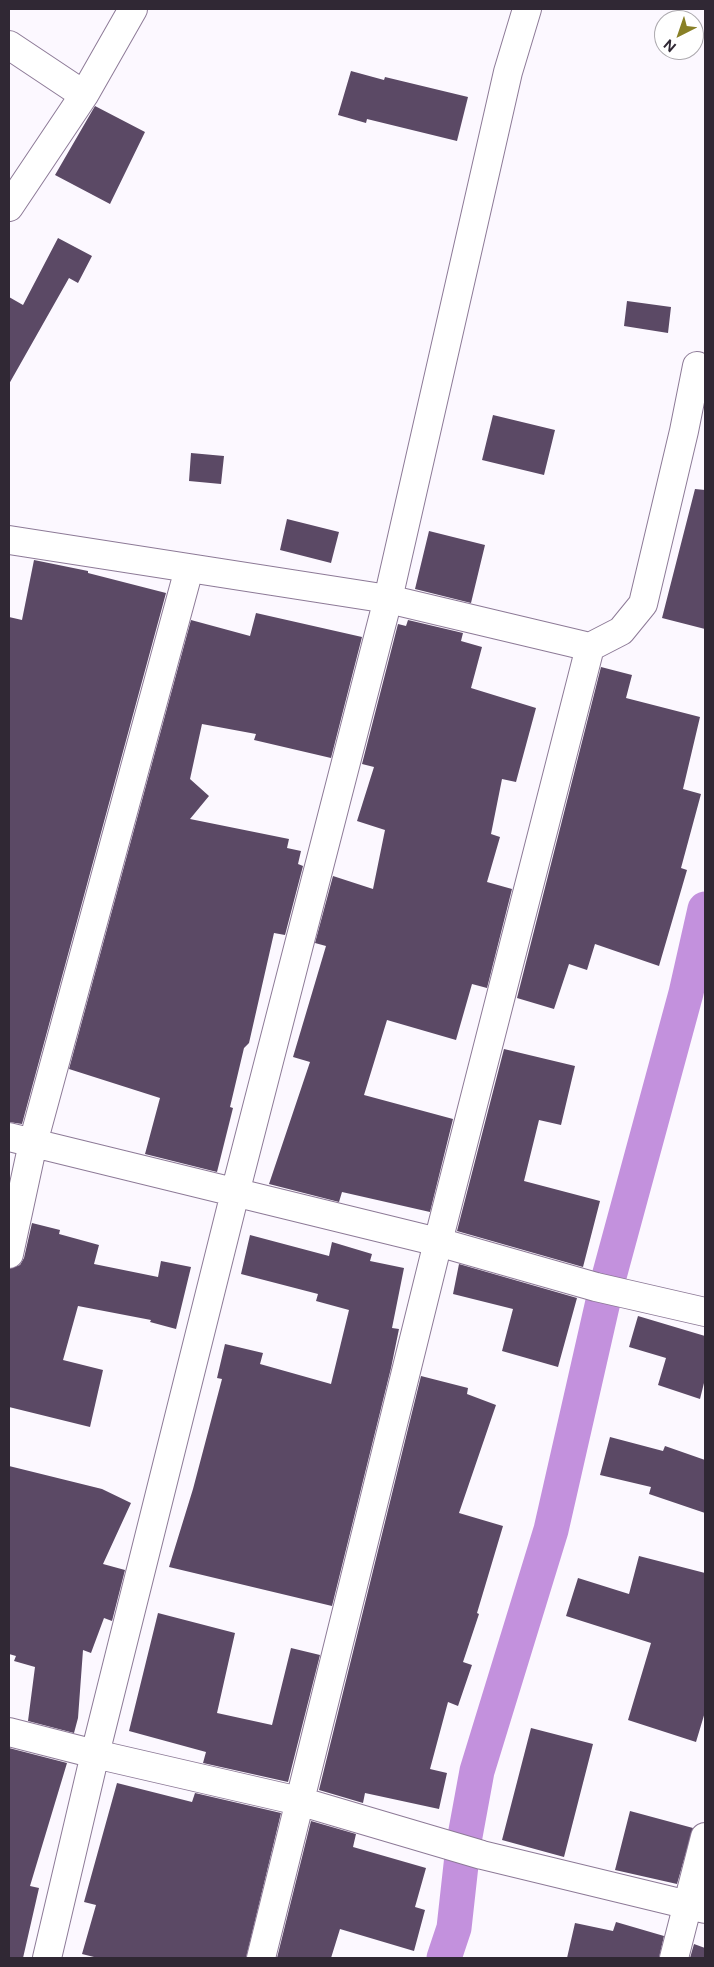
<!DOCTYPE html>
<style>
body{margin:0}
#map{position:relative;width:714px;height:1967px;overflow:hidden;background:#fcf8ff;font-family:"Public Sans",sans-serif}
canvas{display:block}
.frame{position:absolute;inset:0;border:10px solid #302834;pointer-events:none}
.north{position:absolute;left:654px;top:10px;width:50px;height:50px;box-sizing:border-box;background:#fff;border:1px solid #aca9ae;border-radius:50%;rotate:221deg;font-size:14px;font-weight:700;line-height:20px;text-align:center;color:#302834}
.north::after{content:'';display:block;margin:auto;width:18px;height:22px;background:#898027;clip-path:polygon(50% 0,100% 100%,50% 72%,0 100%)}
</style>
<div id="map">
<canvas width="714" height="1967"></canvas>
<div class="frame"></div>
<div class="north">N</div>
</div>
<script>
const g = document.querySelector('canvas').getContext('2d');
g.lineJoin = 'round';
function toPath(rows) {
  const path = new Path2D();
  for (const r of rows) {
    path.moveTo(r[0], r[1]);
    for (let i = 2; i < r.length; i += 2) path.lineTo(r[i], r[i + 1]);
  }
  return path;
}
function stroke(path, color, width, dash) {
  g.strokeStyle = color;
  g.lineWidth = width;
  g.lineCap = dash ? 'butt' : 'round';
  g.setLineDash(dash || []);
  g.stroke(path);
}
function fill(path, color) {
  g.fillStyle = color;
  g.fill(path, 'evenodd');
}
stroke(toPath([
 [444,1958,454,1928,463,1847,477,1771,551,1530,607,1284,686,993,705,909]
]), '#c391dd', 35);
fill(toPath([
 [351,71,384,80,385,77,468,97,457,141,367,119,366,123,338,115],
 [95,106,145,132,110,204,55,175],
 [58,238,92,256,78,283,69,278,9,384,9,297,23,305],
 [627,301,671,307,668,333,624,326],
 [493,415,555,430,544,475,482,460],
 [191,453,224,456,221,484,189,481],
 [695,489,705,490,705,629,662,618],
 [287,519,339,532,331,563,280,550],
 [429,531,485,545,471,603,415,589],
 [34,560,88,571,88,573,166,593,22,1124,9,1122,9,617,22,620],
 [256,613,362,637,331,758,254,740,256,734,202,724,190,779,209,796,190,819,289,839,287,848,301,851,298,864,303,866,285,935,274,933,249,1043,244,1048,230,1107,233,1108,217,1172,145,1154,160,1098,69,1069,191,620,250,636],
 [408,620,463,633,461,641,482,647,471,688,536,708,516,782,502,779,491,834,500,837,487,882,512,889,487,988,472,984,456,1040,387,1020,364,1095,453,1119,430,1212,342,1192,339,1202,269,1184,310,1062,293,1057,326,946,315,943,333,876,373,889,385,830,357,821,374,767,362,764,398,624,406,626],
 [601,667,632,675,626,698,700,717,683,789,701,794,681,868,687,870,659,966,595,944,587,970,569,964,554,1009,517,998],
 [504,1049,575,1066,561,1125,539,1120,524,1181,600,1201,583,1267,457,1231],
 [32,1223,60,1230,59,1234,99,1245,94,1264,158,1277,161,1261,191,1267,176,1329,150,1322,151,1320,78,1306,63,1360,103,1370,90,1427,9,1407,9,1269,20,1265,24,1258],
 [250,1235,329,1256,332,1242,372,1254,370,1261,404,1268,392,1328,399,1329,391,1368,332,1606,169,1567,193,1489,222,1379,217,1378,225,1344,263,1353,260,1364,331,1384,349,1310,316,1301,318,1294,241,1274],
 [459,1264,577,1298,558,1367,502,1351,513,1309,453,1294],
 [638,1316,705,1336,705,1379,700,1399,658,1385,666,1358,629,1347],
 [421,1376,468,1388,467,1394,496,1405,459,1513,503,1526,477,1613,479,1614,463,1662,472,1665,458,1706,448,1702,430,1769,447,1773,439,1809,365,1793,363,1803,319,1790],
 [610,1437,663,1451,665,1446,705,1460,705,1513,649,1494,651,1487,600,1475],
 [9,1466,102,1489,131,1503,103,1564,125,1570,112,1621,104,1618,91,1653,83,1650,78,1718,74,1733,28,1721,35,1667,14,1661,16,1656,9,1654],
 [639,1556,705,1573,705,1712,696,1742,628,1720,651,1643,566,1616,578,1578,629,1594],
 [158,1613,235,1633,217,1713,272,1725,291,1648,320,1655,288,1782,203,1763,206,1752,129,1731],
 [531,1728,593,1744,564,1857,502,1840],
 [9,1748,67,1763,30,1886,39,1888,23,1958,9,1958],
 [117,1783,192,1802,195,1793,281,1813,246,1958,98,1958,82,1954,96,1905,84,1902],
 [630,1811,693,1828,677,1884,615,1870],
 [311,1821,356,1834,353,1847,426,1868,415,1907,425,1910,414,1951,340,1929,331,1958,277,1958],
 [616,1922,664,1936,659,1958,567,1958,575,1923,613,1931],
 [694,1944,705,1948,705,1958,690,1958]
]), '#5b4965');
const minor = toPath([
 [9,45,84,95],
 [9,207,84,95,133,9],
 [9,540,388,599,590,647,621,631,643,604,684,431,697,366],
 [9,1137,438,1242,596,1287,705,1312],
 [9,1254,33,1143,189,569],
 [9,1732,95,1754,299,1801,482,1855,705,1909],
 [47,1958,95,1754,235,1193,388,599,508,72,527,9],
 [261,1958,438,1242,590,647],
 [674,1958,705,1837]
]);
stroke(minor, '#8d7a97', 30);
stroke(minor, '#fff', 28);
</script>
